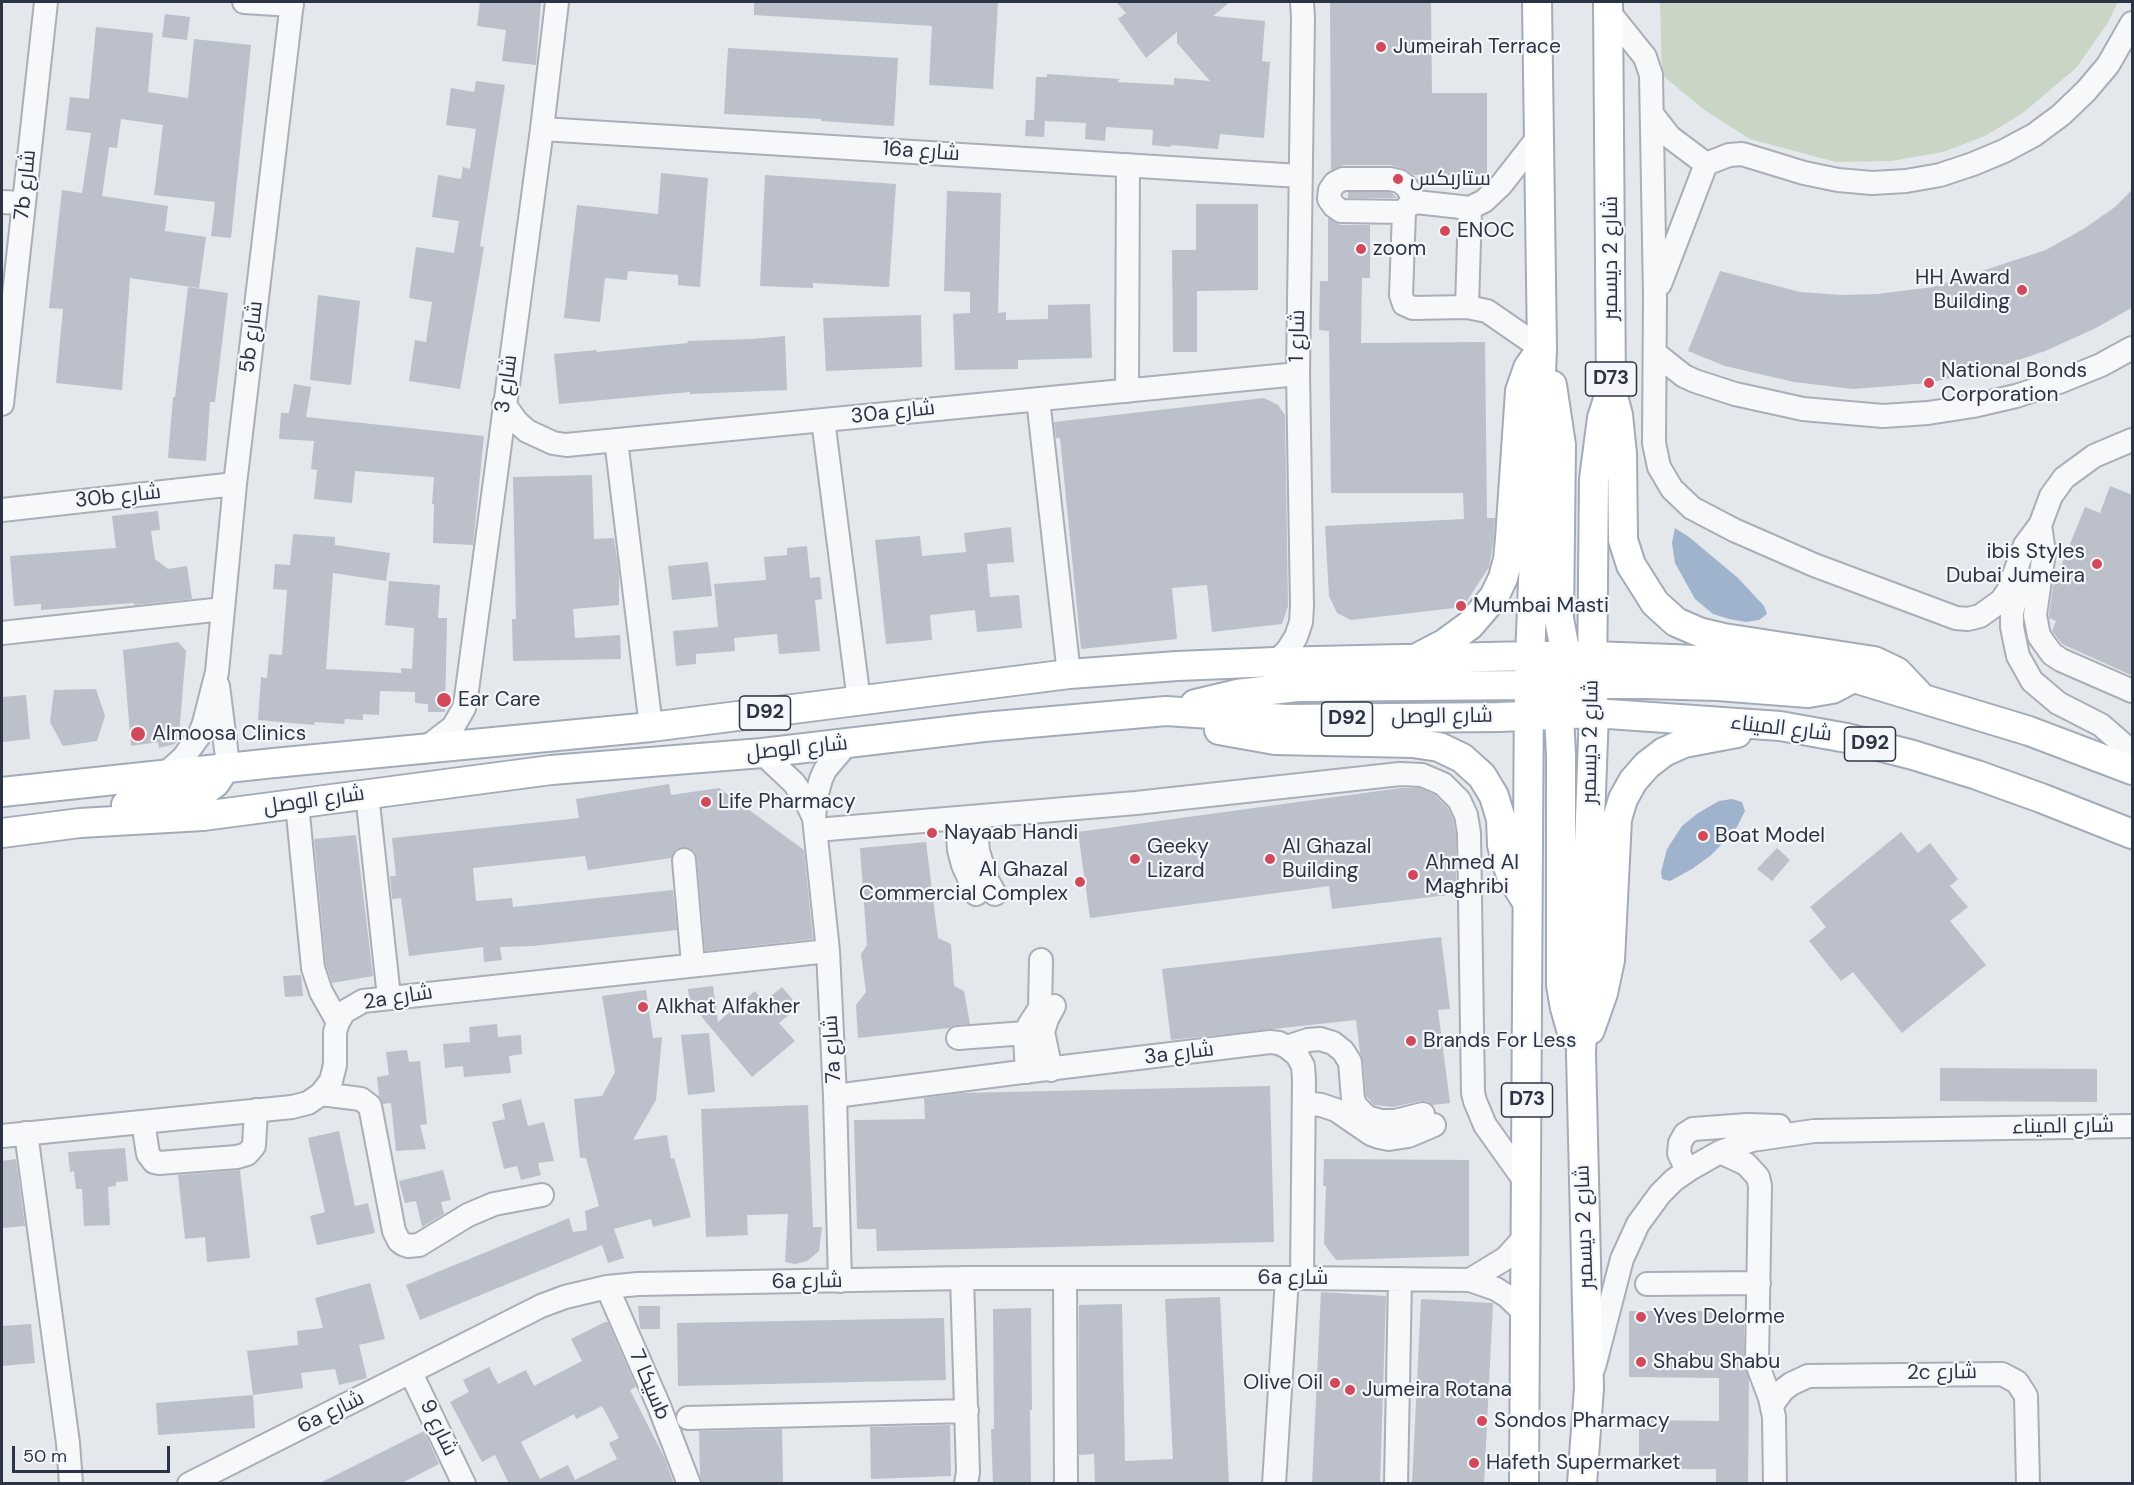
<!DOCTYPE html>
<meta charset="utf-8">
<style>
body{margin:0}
#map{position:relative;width:2134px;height:1485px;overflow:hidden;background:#e4e7ec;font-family:"DM Sans",sans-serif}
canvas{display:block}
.frame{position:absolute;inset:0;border:3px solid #2b3445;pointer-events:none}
.scale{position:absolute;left:12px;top:1446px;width:158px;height:27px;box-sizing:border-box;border:3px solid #2b3445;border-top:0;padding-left:8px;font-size:18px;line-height:21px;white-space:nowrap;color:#2b3445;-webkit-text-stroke:4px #f4f6f9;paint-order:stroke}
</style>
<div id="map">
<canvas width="2134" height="1485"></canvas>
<div class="frame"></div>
<div class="scale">50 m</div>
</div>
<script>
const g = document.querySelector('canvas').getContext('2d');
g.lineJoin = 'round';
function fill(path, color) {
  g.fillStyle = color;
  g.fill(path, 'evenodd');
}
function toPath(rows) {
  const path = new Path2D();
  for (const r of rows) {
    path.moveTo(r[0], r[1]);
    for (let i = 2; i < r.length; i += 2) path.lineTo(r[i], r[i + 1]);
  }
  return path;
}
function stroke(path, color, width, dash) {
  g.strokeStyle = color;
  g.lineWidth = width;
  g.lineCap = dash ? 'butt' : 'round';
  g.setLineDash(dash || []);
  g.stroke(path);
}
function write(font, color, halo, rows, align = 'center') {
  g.font = font + ' "DM Sans",Cairo,sans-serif';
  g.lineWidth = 4.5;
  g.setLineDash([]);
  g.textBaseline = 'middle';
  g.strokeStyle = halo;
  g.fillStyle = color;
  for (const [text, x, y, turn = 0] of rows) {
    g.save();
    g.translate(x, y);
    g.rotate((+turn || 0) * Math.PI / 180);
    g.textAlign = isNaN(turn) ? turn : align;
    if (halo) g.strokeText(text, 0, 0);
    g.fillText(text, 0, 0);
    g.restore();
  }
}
fill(toPath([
 [1660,2,2118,2,2107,24,2076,68,2023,113,1985,136,1943,152,1891,161,1836,162,1750,139,1706,111,1662,75]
]), '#c9d6c5');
fill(toPath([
 [1675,528,1689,537,1738,578,1764,606,1767,614,1759,620,1746,622,1729,619,1713,614,1695,599,1675,563,1672,543],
 [1732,799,1742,802,1745,811,1737,827,1725,841,1710,856,1692,869,1670,881,1662,879,1661,872,1667,849,1682,826,1698,813,1719,801]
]), '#9fb4cc');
fill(toPath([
 [480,2,541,2,536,65,502,61,506,30,477,26],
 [754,2,998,2,993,89,929,85,932,26,754,15],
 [1116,2,1230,2,1213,16,1265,21,1262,61,1270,62,1264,138,1220,134,1218,149,1171,145,1171,147,1152,145,1153,130,1106,127,1105,141,1085,139,1086,123,1045,121,1044,137,1025,136,1026,120,1034,120,1036,77,1047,77,1047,74,1120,79,1117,82,1174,85,1174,78,1210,81,1177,43,1177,32,1146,58,1118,19,1126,13],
 [1330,2,1431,2,1432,93,1487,93,1487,175,1414,175,1402,168,1390,165,1343,165,1331,170],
 [165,14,190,17,187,40,162,37],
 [96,27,153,33,148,92,188,98,194,39,251,45,231,238,211,236,215,202,154,195,163,125,121,119,117,148,109,147,102,196,168,206,165,231,206,237,199,288,130,278,122,390,56,383,63,309,49,308,62,190,82,193,91,133,66,130,70,97,89,99],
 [728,48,898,58,894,126,821,121,821,119,724,114],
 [476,81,505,85,480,246,484,247,460,389,409,381,415,340,426,342,432,302,409,298,416,247,454,253,459,221,432,217,438,175,461,179,463,167,470,169,476,129,446,125,451,88,474,92],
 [661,173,708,178,700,287,678,285,678,275,628,271,627,280,605,278,600,322,564,318,577,205,658,214],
 [765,175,896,184,889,287,813,283,813,288,760,286],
 [2133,189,2133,307,2096,328,2045,351,2001,366,1929,383,1853,389,1794,382,1725,366,1688,351,1720,271,1800,292,1842,295,1877,294,1933,287,2046,250,2085,228,2115,207],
 [947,191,1001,193,998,313,1006,312,1006,320,1048,319,1048,305,1090,304,1092,358,1018,360,1018,369,955,370,953,314,970,313,970,292,944,291],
 [1348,192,1389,192,1393,194,1397,198,1348,198],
 [1196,204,1258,204,1258,290,1197,291,1197,352,1173,352,1172,250,1196,250],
 [1328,218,1341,225,1370,225,1370,278,1362,278,1361,343,1485,342,1487,518,1495,518,1494,538,1489,567,1463,607,1351,620,1337,613,1329,596,1325,526,1464,519,1463,493,1331,493,1329,331,1319,330,1320,281,1328,281],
 [188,287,228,293,215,402,210,402,206,461,168,458,173,397,175,397],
 [318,295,360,301,351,385,310,380],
 [921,315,922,367,826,371,823,318],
 [785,336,787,390,690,394,690,392,559,404,554,354,597,350,596,352,688,343,687,341,751,339],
 [294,384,311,387,306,417,484,436,473,545,433,543,434,504,432,504,434,477,355,471,352,503,314,499,317,470,311,469,314,441,279,439,281,413,289,413],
 [1264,398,1278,405,1285,415,1288,606,1282,624,1212,632,1207,585,1172,588,1177,639,1081,649,1060,438,1056,438,1054,422],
 [592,475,594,539,614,538,619,572,619,605,573,609,575,638,620,635,621,659,513,661,512,619,516,619,513,477],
 [2110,486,2133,495,2133,676,2062,644,2052,631,2056,621,2049,618,2049,615,2053,586,2085,507,2100,513],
 [158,511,160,530,151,531,155,559,168,569,187,566,192,599,135,605,133,603,41,610,41,604,14,606,10,556,116,548,112,516],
 [1011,527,1014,562,987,564,990,597,1019,595,1022,628,977,632,975,610,930,615,932,640,886,644,875,540,920,536,922,556,966,552,964,533],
 [293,534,335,537,335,545,390,553,386,581,333,573,326,669,401,673,401,668,412,669,414,628,385,625,389,581,440,585,438,618,447,618,445,712,428,712,428,704,415,703,415,692,380,691,379,715,363,714,363,720,345,719,344,724,315,722,314,725,258,720,261,677,267,678,269,654,282,655,287,590,273,589,275,564,290,565],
 [807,546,810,578,820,577,822,599,815,600,820,651,779,654,777,634,734,638,735,651,696,654,696,664,676,666,673,631,718,627,714,584,766,580,764,557,787,555,787,548],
 [708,562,712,596,672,600,668,566],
 [178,642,186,651,179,735,175,744,159,748,158,742,131,746,123,650],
 [96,689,105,716,97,741,63,746,50,722,54,690],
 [26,695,30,739,2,742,2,697],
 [669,784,671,795,719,788,804,850,813,939,705,951,697,859,695,852,689,848,683,847,676,849,671,858,588,870,585,856,473,868,476,901,512,898,513,907,673,890,677,930,533,946,500,947,502,960,484,962,483,947,409,956,401,898,392,899,390,876,396,876,392,838,579,818,576,799],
 [1401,788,1419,788,1435,795,1448,808,1453,819,1456,834,1456,894,1332,909,1329,886,1090,918,1078,832],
 [1901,832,1918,853,1930,843,1958,879,1950,886,1968,907,1950,921,1986,965,1902,1033,1853,972,1841,981,1809,941,1826,927,1810,907],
 [356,835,373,976,332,983,326,965,314,839],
 [926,842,938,938,951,944,954,986,964,991,970,1024,956,1025,949,1028,858,1038,856,1005,866,992,861,954,867,945,860,848],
 [1777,848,1790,860,1772,881,1757,869],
 [1441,937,1450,1009,1438,1010,1450,1103,1433,1105,1427,1101,1420,1101,1393,1107,1374,1105,1366,1096,1363,1061,1360,1053,1356,1020,1171,1040,1162,969],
 [301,975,303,996,285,997,283,976],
 [713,986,718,1022,755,991,764,1002,782,987,799,1007,779,1023,795,1041,752,1077,690,1003,688,989],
 [646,990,653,1038,662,1037,656,1100,633,1140,667,1135,671,1159,674,1158,691,1217,653,1227,651,1219,614,1229,624,1258,608,1263,602,1245,420,1320,406,1285,569,1218,573,1232,587,1230,585,1211,599,1206,586,1158,580,1158,574,1099,602,1096,615,1072,602,996],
 [497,1024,498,1037,521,1035,522,1054,509,1056,511,1073,464,1077,463,1066,445,1068,443,1044,470,1042,469,1027],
 [709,1033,715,1092,688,1095,681,1035],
 [407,1050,409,1062,420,1061,427,1124,420,1125,426,1149,396,1151,391,1103,383,1104,379,1096,377,1077,389,1075,386,1052],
 [1940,1068,2097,1069,2097,1102,1940,1101],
 [1270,1086,1274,1242,877,1251,876,1229,857,1229,854,1120,925,1119,924,1098,962,1093],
 [521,1099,528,1126,544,1122,554,1161,538,1163,541,1175,521,1180,517,1166,504,1169,492,1122,505,1119,502,1104],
 [808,1105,813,1227,822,1227,819,1251,807,1261,795,1264,785,1262,788,1214,747,1215,748,1235,706,1237,701,1109],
 [339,1131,355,1206,368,1203,375,1233,317,1245,310,1216,325,1212,308,1138],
 [125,1148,128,1181,116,1182,116,1186,108,1187,110,1225,84,1226,82,1189,76,1189,74,1171,70,1172,68,1152],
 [16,1159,25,1226,2,1228,2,1161],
 [1324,1159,1469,1160,1469,1256,1336,1260,1324,1244,1326,1186,1323,1186],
 [240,1170,250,1258,207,1262,205,1237,185,1239,178,1175],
 [443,1170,451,1200,441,1202,444,1214,422,1227,416,1201,405,1203,399,1181],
 [370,1283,385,1339,359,1345,367,1378,339,1385,335,1369,301,1373,303,1388,253,1395,247,1351,298,1345,297,1331,323,1328,315,1298],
 [1321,1292,1386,1296,1380,1484,1312,1484],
 [1220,1297,1229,1484,1095,1484,1094,1454,1079,1455,1079,1305,1122,1304,1125,1461,1173,1459,1165,1299],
 [1421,1299,1493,1303,1484,1484,1412,1484],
 [638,1306,660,1306,660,1329,640,1329],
 [1031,1308,1032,1410,1030,1410,1031,1484,993,1484,991,1429,994,1429,993,1309],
 [1629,1311,1744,1311,1744,1359,1749,1380,1748,1484,1716,1484,1716,1469,1639,1469,1639,1420,1719,1421,1719,1378,1629,1377],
 [944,1318,946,1380,678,1386,677,1323],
 [605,1322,608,1322,636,1387,630,1390,665,1459,674,1484,509,1484,495,1455,482,1462,450,1402,469,1392,463,1380,489,1367,498,1384,526,1370,534,1386,582,1361,571,1339],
 [602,1406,619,1438,609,1443,617,1459,575,1480,568,1465,540,1479,521,1442,574,1414,576,1419],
 [31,1324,35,1363,2,1366,2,1326],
 [253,1395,255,1428,158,1435,156,1403],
 [950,1425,951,1476,871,1479,870,1427],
 [782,1429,783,1484,702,1484,700,1475,699,1431],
 [424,1431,439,1464,400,1484,318,1484]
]), '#bbc0ca');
const minor = toPath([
 [244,2,292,5],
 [1608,11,1645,57,1651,75,1655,296,1654,443,1659,467,1672,489,1692,508,1734,530,1814,565,1956,618,1968,619,1980,616,2001,601,2008,591,2025,545,2040,525],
 [1652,114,1670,137,1706,164],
 [542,129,1300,176],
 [1540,135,1501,185,1484,201,1470,208,1416,202,1408,206,1404,212,1401,295,1404,304,1413,308,1467,307,1487,311,1542,349],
 [2,202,24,203],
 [1404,212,1341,211,1334,206,1329,199,1330,190,1335,183,1343,179,1390,179,1399,181,1406,186,1416,202],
 [1660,284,1706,164,1729,155,1742,154,1804,173,1838,180,1872,183,1906,181,1940,175,1973,164,2004,151,2034,135,2061,115,2086,91,2108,65,2132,23],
 [1467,307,1470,208],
 [1655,353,1684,376,1695,381,1735,394,1803,409,1883,416,1928,413,1973,406,2016,396,2059,382,2101,365,2132,348],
 [1127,391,1128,165],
 [1038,399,1069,674],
 [2,404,46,2],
 [504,404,517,422,527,431,553,443,566,445,1298,374],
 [823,420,859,701],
 [616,440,651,727],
 [2,510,235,484],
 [2040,525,2044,553,2035,615,2039,636,2052,654,2061,660,2132,691],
 [2035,539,2051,496,2064,478,2094,456,2132,440],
 [2020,584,2012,612,2012,627,2018,656,2032,681,2058,703,2101,725,2132,752],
 [2,633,223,609],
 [1275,662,1287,651,1296,637,1301,622,1302,606,1298,374,1303,17,1302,2],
 [218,686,227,757,225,768],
 [423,750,453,727,464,708,466,698,542,129,557,2],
 [762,753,794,783,805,799,814,818],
 [165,774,183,758,199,736,204,723,217,672,235,484,292,2],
 [367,794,389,997],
 [297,804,313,968,321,992,338,1022],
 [975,817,978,851,987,880,995,894],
 [957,819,959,850,963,865,976,894],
 [816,830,1136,803,1400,774,1422,775,1443,784,1459,800,1466,815,1469,833,1473,1093,1475,1101,1485,1125,1527,1184],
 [684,860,693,964],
 [958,1038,1039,1032],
 [1287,1047,1308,1040,1320,1039,1333,1043,1343,1051,1350,1062,1353,1099,1356,1106,1367,1117,1381,1121,1395,1121,1423,1114],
 [1051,1070,1043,1032,1047,1019,1054,1006],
 [1027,1072,1025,1038,1029,1025,1040,1008,1041,960],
 [321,1094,361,1099,370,1106,394,1231,399,1241,403,1244,408,1246,419,1245,468,1215,494,1204,542,1195],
 [835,1096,1014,1073,1270,1042,1279,1043,1287,1047,1297,1055,1303,1066,1304,1079,1302,1278],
 [1305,1103,1321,1105,1336,1110,1371,1134,1379,1137,1389,1139,1408,1136,1434,1125],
 [143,1122,148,1154,154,1162,159,1163,237,1157,247,1154,254,1146,256,1110],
 [26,1133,68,1443,71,1484],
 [2,1136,292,1107,308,1103,321,1094,331,1081,335,1065,335,1032,338,1022,344,1012,363,1001,828,951],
 [1720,1152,1746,1164,1758,1177,1760,1186,1757,1359,1759,1369,1770,1398,1774,1417,1775,1484],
 [1690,1169,1683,1162,1679,1153,1680,1143,1685,1134,1693,1129,1747,1125,1779,1126],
 [962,1278,968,1472,966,1484],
 [1065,1278,1066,1484],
 [1470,1280,1506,1258,1525,1237],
 [840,1281,835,1096,828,951,814,818,816,797,821,779,825,770,847,744],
 [1647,1284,1759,1283],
 [607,1287,659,1406,689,1484],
 [1594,1367,1622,1259,1638,1224,1660,1194,1674,1180,1690,1169,1720,1152,1752,1140,1814,1131,2132,1126],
 [411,1373,464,1484],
 [1772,1405,1783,1390,1791,1384,1808,1376,2002,1374,2017,1382,2026,1396,2028,1484],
 [688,1418,967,1411],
 [189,1484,541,1306,565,1297,607,1287,638,1284,962,1278,1302,1278,1470,1280,1496,1289,1507,1296,1525,1313],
 [1274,1484,1287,1278],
 [1396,1484,1400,1279]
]);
const major = toPath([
 [1552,385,1561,445,1559,619,1566,655,1572,673],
 [1613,396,1618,415,1622,454,1623,540,1631,565,1655,603,1676,622,1699,632,1724,638,1874,661,1897,672,1918,694],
 [1419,657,1444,644,1470,625,1494,597,1503,578,1508,559,1510,539,1520,391,1528,368,1535,358],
 [1573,688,1592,684,1644,684,1718,686,1808,693,1832,689,1853,678],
 [1555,697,1559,715,1561,755,1561,985,1565,1008,1573,1036],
 [1195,704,1237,694,1297,687,1529,685,1560,675,1593,656],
 [1219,730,1275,740,1413,743,1439,747,1462,758,1482,776,1494,796,1501,819,1502,845,1506,861,1512,878,1527,902],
 [2,792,274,763,651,727,1069,674,1177,666,1275,662,1530,656,1594,656,1723,661,1767,665,1854,678,2029,731,2132,770],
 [126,805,143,800,202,793,215,783,225,768],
 [2,833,80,823,203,816,551,770,762,753,984,727,1166,711,1286,719,1499,717,1594,713,1780,726,1847,738,1913,755,1977,775,2041,798,2132,834],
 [1590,1030,1603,993,1610,960,1617,819,1623,799,1633,781,1647,765,1664,752,1684,743,1737,733],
 [1524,1484,1529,685,1542,349,1537,2],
 [1582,1484,1589,1388,1581,1054,1594,713,1592,684,1594,479,1602,418,1611,390,1608,2]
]);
stroke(minor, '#a9aeb7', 26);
stroke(major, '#a3abb8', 32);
stroke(minor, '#f7f8fa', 22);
stroke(major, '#fff', 28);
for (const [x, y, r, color] of [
 [1381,47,6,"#d1495b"],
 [1398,179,6,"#d1495b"],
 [1445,231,6,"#d1495b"],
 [1361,249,6,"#d1495b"],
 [2022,290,6,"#d1495b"],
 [1929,383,6,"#d1495b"],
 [2097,564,6,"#d1495b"],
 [1461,606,6,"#d1495b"],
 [444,700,8,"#d1495b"],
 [138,734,8,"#d1495b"],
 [706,802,6,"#d1495b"],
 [932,833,6,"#d1495b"],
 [1703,836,6,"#d1495b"],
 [1135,859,6,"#d1495b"],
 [1270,859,6,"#d1495b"],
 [1413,875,6,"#d1495b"],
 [1080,882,6,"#d1495b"],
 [643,1007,6,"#d1495b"],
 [1411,1041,6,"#d1495b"],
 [1641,1317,6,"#d1495b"],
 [1641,1362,6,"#d1495b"],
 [1335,1383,6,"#d1495b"],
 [1350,1390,6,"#d1495b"],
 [1482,1421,6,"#d1495b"],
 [1474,1463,6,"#d1495b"]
]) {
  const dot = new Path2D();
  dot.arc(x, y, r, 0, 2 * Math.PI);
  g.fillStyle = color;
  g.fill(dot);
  stroke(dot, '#f4f6f9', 2);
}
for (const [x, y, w] of [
 [1611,379,51],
 [765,713,51],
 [1347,719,51],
 [1870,744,51],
 [1527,1100,51]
]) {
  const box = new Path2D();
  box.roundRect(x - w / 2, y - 17, w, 34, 4.5);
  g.fillStyle = '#f4f6f9';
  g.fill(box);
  stroke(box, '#2b3445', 1.5);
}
write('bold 20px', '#2b3445', null, [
 ["D73",1611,379],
 ["D92",765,713],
 ["D92",1347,719],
 ["D92",1870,744],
 ["D73",1527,1100]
]);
write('21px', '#2b3445', '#f4f6f9', [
 ["Jumeirah Terrace",1393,47],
 ["ستاربكس",1410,179],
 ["ENOC",1457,231],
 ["zoom",1373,249],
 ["HH Award",2010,278,"right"],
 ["Building",2010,302,"right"],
 ["National Bonds",1941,371],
 ["Corporation",1941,395],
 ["ibis Styles",2085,552,"right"],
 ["Dubai Jumeira",2085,576,"right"],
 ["Mumbai Masti",1473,606],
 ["Ear Care",458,700],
 ["Almoosa Clinics",152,734],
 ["Life Pharmacy",718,802],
 ["Nayaab Handi",944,833],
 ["Boat Model",1715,836],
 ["Geeky",1147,847],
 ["Lizard",1147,871],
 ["Al Ghazal",1282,847],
 ["Building",1282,871],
 ["Ahmed Al",1425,863],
 ["Maghribi",1425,887],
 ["Al Ghazal",1068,870,"right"],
 ["Commercial Complex",1068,894,"right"],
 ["Alkhat Alfakher",655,1007],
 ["Brands For Less",1423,1041],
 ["Yves Delorme",1653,1317],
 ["Shabu Shabu",1653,1362],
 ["Olive Oil",1323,1383,"right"],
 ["Jumeira Rotana",1362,1390],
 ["Sondos Pharmacy",1494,1421],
 ["Hafeth Supermarket",1486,1463]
], 'left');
write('21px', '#2b3445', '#f4f6f9', [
 ["16a شارع",921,152,4],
 ["7b شارع",26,185,-84],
 ["شارع 2 ديسمبر",1611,258,-90],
 ["شارع 1",1298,336,-89],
 ["5b شارع",252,337,-83],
 ["شارع 3",507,384,-82],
 ["30a شارع",893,413,-6],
 ["30b شارع",118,497,-6],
 ["شارع الوصل",1442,717,-1],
 ["شارع الميناء",1781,729,7],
 ["شارع 2 ديسمبر",1591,742,-89],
 ["شارع الوصل",797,749,-6],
 ["شارع الوصل",314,801,-8],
 ["2a شارع",398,998,-9],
 ["7a شارع",833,1049,-93],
 ["3a شارع",1179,1054,-7],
 ["شارع الميناء",2063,1127,-1],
 ["شارع 2 ديسمبر",1585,1227,-92],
 ["6a شارع",1293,1278],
 ["6a شارع",807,1282,-1],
 ["2c شارع",1942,1373,-1],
 ["سيكا 7b",649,1385,67],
 ["6a شارع",331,1413,-26],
 ["شارع 9",438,1428,64]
]);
</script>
